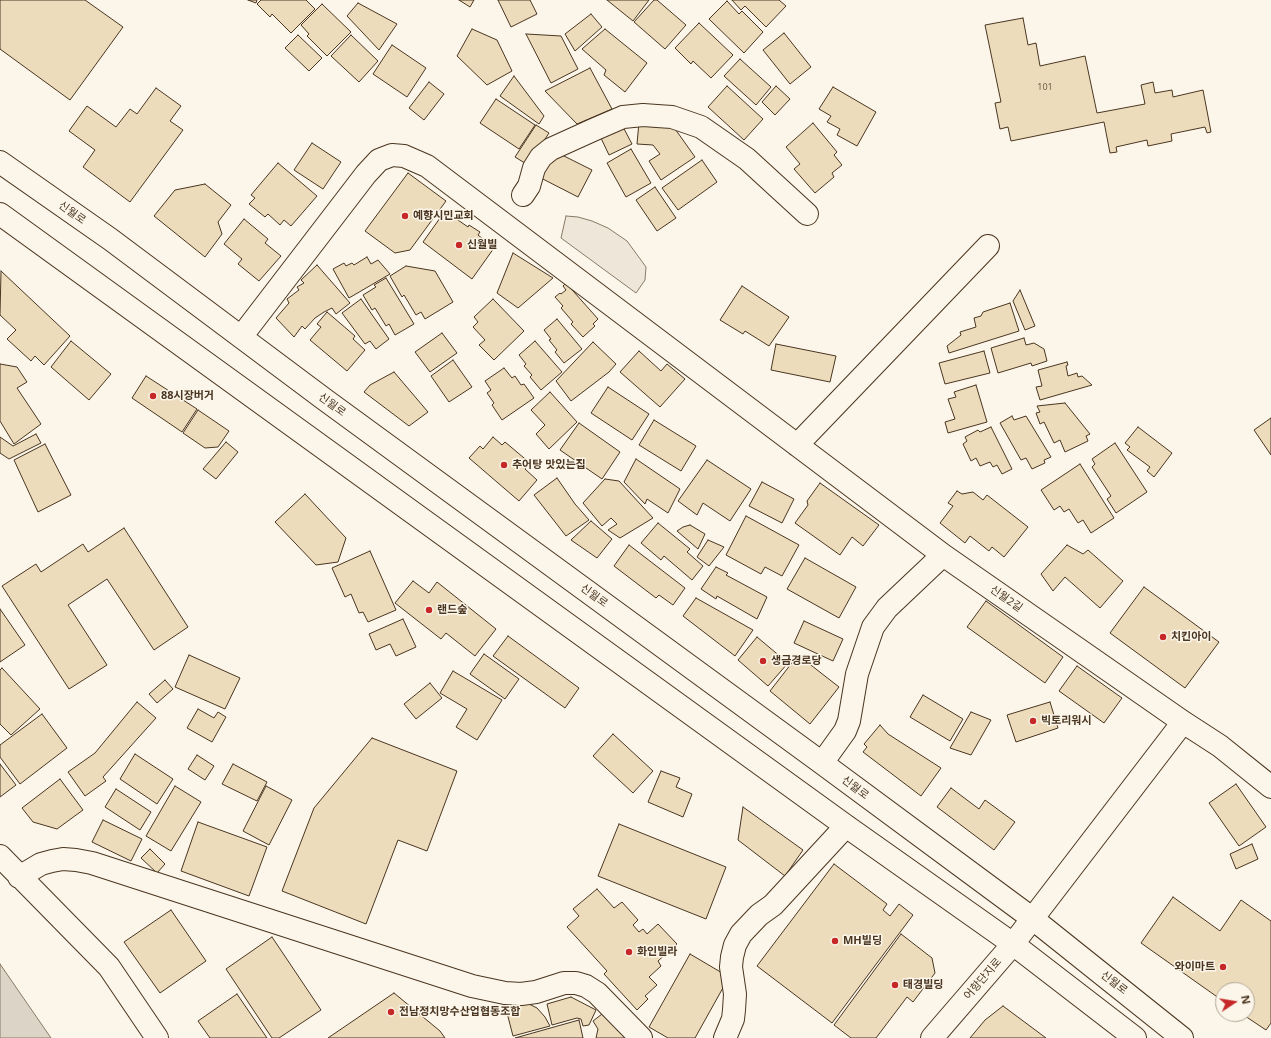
<!DOCTYPE html>
<meta charset="utf-8">
<style>
body{margin:0}
#map{position:relative;width:1271px;height:1038px;overflow:hidden;background:#fbf6e9;font-family:"Noto Sans",sans-serif}
canvas{display:block}
.north{position:absolute;left:1215px;top:982px;width:40px;height:40px;box-sizing:border-box;background:#fbf6e9;border:1px solid #b4a999;border-radius:50%;rotate:78deg;font-size:11px;font-weight:700;line-height:16px;text-align:center;color:#4a3520}
.north::after{content:'';display:block;margin:auto;width:14px;height:18px;background:#c62828;clip-path:polygon(50% 0,100% 100%,50% 72%,0 100%)}
</style>
<div id="map">
<canvas width="1271" height="1038"></canvas>
<div class="north">N</div>
</div>
<script>
const g = document.querySelector('canvas').getContext('2d');
g.lineJoin = 'round';
function fill(path, color) {
  g.fillStyle = color;
  g.fill(path, 'evenodd');
}
function toPath(rows) {
  const path = new Path2D();
  for (const r of rows) {
    path.moveTo(r[0], r[1]);
    for (let i = 2; i < r.length; i += 2) path.lineTo(r[i], r[i + 1]);
  }
  return path;
}
function stroke(path, color, width, dash) {
  g.strokeStyle = color;
  g.lineWidth = width;
  g.lineCap = dash ? 'butt' : 'round';
  g.setLineDash(dash || []);
  g.stroke(path);
}
function write(font, color, halo, rows, align = 'center') {
  g.font = font + ' "Noto Sans","Noto Sans KR",sans-serif';
  g.lineWidth = 3;
  g.setLineDash([]);
  g.textBaseline = 'middle';
  g.strokeStyle = halo;
  g.fillStyle = color;
  for (const [text, x, y, turn = 0] of rows) {
    g.save();
    g.translate(x, y);
    g.rotate((+turn || 0) * Math.PI / 180);
    g.textAlign = isNaN(turn) ? turn : align;
    if (halo) g.strokeText(text, 0, 0);
    g.fillText(text, 0, 0);
    g.restore();
  }
}
const green = toPath([
 [566,216,578,217,592,221,608,228,627,241,646,267,645,280,636,293,561,238,566,216]
]);
fill(green, '#ede6d9');
stroke(green, '#887966', 1);
const water = toPath([
 [0,964,51,1038,0,1038,0,964]
]);
fill(water, '#dcd4c6');
stroke(water, '#887966', 1);
const building = toPath([
 [0,0,85,0,123,27,70,100,0,49,0,0],
 [248,0,257,0,256,3,248,0],
 [261,0,306,0,315,9,291,33,272,14,270,17,257,4,261,0],
 [459,0,474,0,470,7,459,0],
 [498,0,530,0,537,14,511,27,498,0],
 [607,0,649,0,633,21,607,0],
 [654,0,657,0,686,25,665,49,634,22,654,0],
 [732,0,779,0,786,6,766,27,745,6,741,10,732,0],
 [727,1,739,14,742,11,763,32,744,53,709,19,727,1],
 [358,3,397,24,379,50,347,16,358,3],
 [322,4,351,32,327,56,307,36,309,34,301,25,322,4],
 [591,14,602,27,575,51,565,34,591,14],
 [1023,18,1028,45,1036,43,1040,66,1085,56,1097,113,1145,104,1141,85,1153,82,1155,93,1172,90,1173,97,1203,90,1211,132,1207,133,1205,127,1171,134,1172,141,1148,146,1147,140,1116,147,1117,152,1110,153,1104,122,1011,141,1008,127,1000,129,995,103,1001,102,985,25,1023,18],
 [699,23,733,55,711,78,693,61,691,64,675,48,699,23],
 [472,29,497,40,512,71,487,85,457,56,472,29],
 [605,29,647,63,625,92,604,75,606,70,582,49,605,29],
 [784,33,811,67,790,84,763,50,784,33],
 [526,34,561,36,578,69,551,83,526,34],
 [298,35,322,58,309,71,285,48,298,35],
 [351,35,378,61,359,82,331,56,351,35],
 [392,45,426,68,407,97,373,74,392,45],
 [740,59,771,87,756,105,724,76,740,59],
 [590,68,612,109,577,124,545,91,590,68],
 [514,76,544,116,539,124,500,96,514,76],
 [429,82,444,94,424,120,409,108,429,82],
 [727,86,763,119,744,140,708,107,727,86],
 [776,86,790,99,775,115,762,102,776,86],
 [833,87,876,112,857,146,837,135,840,129,827,122,831,116,819,109,833,87],
 [156,88,181,106,170,121,183,130,130,202,83,167,95,150,69,131,87,106,116,127,130,109,137,114,156,88],
 [496,99,535,125,519,149,480,123,496,99],
 [639,122,673,126,695,157,661,180,649,161,660,154,653,145,637,144,639,122],
 [813,123,837,152,834,155,842,165,832,173,834,177,815,193,794,169,800,164,786,147,813,123],
 [536,125,549,133,528,165,515,157,536,125],
 [622,125,632,144,609,155,600,136,622,125],
 [312,143,341,162,323,189,294,170,312,143],
 [631,149,651,183,626,197,607,163,631,149],
 [560,154,592,170,578,197,537,176,560,154],
 [702,160,717,182,678,210,662,188,702,160],
 [278,163,317,196,291,226,284,220,280,225,268,214,265,217,249,204,255,198,251,195,278,163],
 [408,173,446,201,410,250,395,253,365,231,408,173],
 [205,184,231,205,218,222,222,234,205,257,154,216,175,190,205,184],
 [655,187,676,218,657,231,636,200,655,187],
 [445,211,468,227,469,225,480,232,478,235,494,248,472,279,423,242,445,211],
 [244,219,268,239,265,243,281,256,259,281,238,264,242,259,224,244,244,219],
 [513,253,553,278,518,308,497,293,513,253],
 [367,257,371,264,378,260,390,274,349,298,333,269,344,263,346,266,352,263,354,265,367,257],
 [317,265,350,303,336,314,332,308,324,312,315,318,305,329,302,326,294,337,276,318,289,303,287,299,299,290,297,287,304,283,301,280,317,265],
 [406,266,435,271,453,302,425,319,421,312,416,315,404,295,402,297,390,276,406,266],
 [1,271,70,336,44,365,35,356,31,361,7,339,16,330,0,315,1,271],
 [386,278,414,324,395,335,389,324,386,326,375,308,372,310,363,295,376,287,374,285,386,278],
 [566,283,598,319,593,324,595,326,583,337,571,324,573,322,561,308,563,306,555,297,560,293,561,294,566,290,563,286,566,283],
 [742,286,789,317,769,346,745,331,743,334,720,320,742,286],
 [1020,290,1035,326,1025,330,1013,301,1020,290],
 [361,299,389,339,376,349,370,341,365,344,342,313,361,299],
 [493,299,524,331,494,360,479,345,485,340,473,327,478,322,474,317,493,299],
 [1010,303,1019,331,949,353,947,346,961,335,960,332,976,327,974,318,981,316,983,312,1010,303],
 [327,312,355,336,353,339,365,350,347,371,310,340,321,327,317,324,327,312],
 [557,319,582,349,564,363,555,352,557,350,549,340,551,339,544,330,557,319],
 [442,333,457,353,430,372,415,352,442,333],
 [1024,338,1026,345,1034,343,1044,349,1047,361,1032,366,1031,363,998,373,991,348,1024,338],
 [71,341,111,374,89,400,51,367,71,341],
 [535,341,562,372,541,390,530,377,532,375,524,366,526,364,519,355,535,341],
 [593,342,616,364,609,372,571,401,556,381,593,342],
 [776,344,836,356,830,382,771,370,776,344],
 [639,351,661,371,667,364,685,379,660,407,620,372,639,351],
 [984,351,990,373,945,384,939,363,984,351],
 [453,360,472,387,449,402,431,376,453,360],
 [1067,362,1068,365,1066,366,1068,376,1077,373,1078,377,1082,376,1092,385,1040,400,1036,387,1042,386,1038,370,1067,362],
 [0,364,17,367,27,382,17,388,41,424,14,444,0,421,0,364],
 [504,368,512,378,515,376,521,385,524,384,534,398,502,420,492,405,494,403,487,393,491,390,485,381,504,368],
 [394,372,428,412,409,426,364,392,370,385,394,372],
 [146,376,197,409,182,432,132,398,146,376],
 [976,385,987,422,948,433,945,422,955,419,948,399,956,397,954,392,976,385],
 [608,387,649,414,632,440,591,413,608,387],
 [550,392,577,422,549,449,536,434,545,425,531,410,550,392],
 [1065,403,1090,434,1086,436,1088,441,1065,452,1060,440,1054,443,1044,422,1040,424,1036,413,1040,412,1037,406,1065,403],
 [198,410,229,431,218,447,205,448,183,433,198,410],
 [1012,416,1014,420,1026,416,1051,457,1044,460,1045,463,1032,469,1026,458,1021,460,1000,423,1012,416],
 [1271,418,1271,455,1254,430,1271,418],
 [654,420,696,446,681,471,639,445,654,420],
 [579,423,620,452,602,479,560,450,579,423],
 [991,427,1012,469,1002,474,997,465,993,467,990,462,980,466,976,458,971,461,963,444,967,441,965,437,978,430,980,432,991,427],
 [1138,427,1172,453,1154,477,1147,471,1150,467,1127,450,1130,447,1125,443,1138,427],
 [36,434,41,443,9,459,0,453,0,437,13,446,36,434],
 [493,437,502,445,505,442,530,463,525,469,537,480,519,501,469,458,480,446,483,449,493,437],
 [226,442,238,452,216,479,203,469,226,442],
 [1115,443,1147,492,1116,513,1107,499,1111,496,1092,467,1095,464,1092,459,1115,443],
 [45,444,71,495,38,512,14,460,45,444],
 [636,459,680,489,668,513,647,499,645,504,624,482,636,459],
 [707,460,751,489,730,521,703,503,697,515,678,501,707,460],
 [1080,464,1114,518,1091,533,1083,520,1078,523,1069,509,1064,512,1060,506,1054,510,1041,490,1080,464],
 [557,478,575,504,589,520,566,536,534,495,557,478],
 [605,479,619,481,653,518,620,538,608,530,617,524,611,518,602,526,583,503,605,479],
 [762,482,794,499,782,523,749,506,762,482],
 [820,483,879,525,863,546,852,537,840,555,795,523,808,505,807,501,820,483],
 [957,491,962,494,973,492,983,500,987,495,1028,527,1004,557,992,547,989,551,970,536,965,543,940,523,953,506,948,503,957,491],
 [305,494,346,538,338,562,316,565,275,522,305,494],
 [746,516,799,545,782,576,765,567,761,574,726,555,746,516],
 [591,521,612,539,597,558,571,540,591,521],
 [658,523,690,549,687,552,703,566,692,580,664,556,661,560,641,543,658,523],
 [690,525,705,534,698,549,677,531,683,527,690,525],
 [124,528,188,627,154,650,107,579,68,605,107,665,69,689,2,586,36,564,41,572,83,544,88,552,124,528],
 [708,540,724,547,709,566,697,557,708,540],
 [629,545,685,588,673,605,659,595,656,598,614,566,629,545],
 [1067,545,1083,554,1088,550,1123,581,1100,608,1065,577,1053,591,1041,574,1067,545],
 [370,551,396,610,368,622,363,612,359,613,351,594,345,597,332,568,370,551],
 [805,558,856,587,839,618,787,589,805,558],
 [716,567,728,573,726,575,767,597,757,619,717,596,716,599,701,589,716,567],
 [413,581,429,593,437,582,496,629,475,656,446,633,441,639,395,603,413,581],
 [1144,587,1219,642,1185,688,1110,633,1144,587],
 [696,598,753,630,735,656,683,616,696,598],
 [986,601,1063,657,1045,683,967,627,986,601],
 [0,609,25,645,0,662,0,609],
 [403,619,416,647,396,656,390,644,376,650,369,634,403,619],
 [804,621,843,639,833,661,794,643,804,621],
 [508,636,579,688,565,708,493,656,508,636],
 [757,637,788,663,768,686,738,660,757,637],
 [484,654,519,679,505,699,470,674,484,654],
 [189,655,240,678,225,709,175,687,189,655],
 [798,655,839,687,810,724,770,691,798,655],
 [1077,666,1122,698,1104,723,1059,691,1077,666],
 [2,668,40,709,11,735,0,724,0,670,2,668],
 [453,671,502,700,477,740,456,727,467,709,440,693,453,671],
 [165,680,173,689,157,703,149,694,165,680],
 [430,683,442,698,416,719,404,704,430,683],
 [923,695,963,719,950,741,910,717,923,695],
 [137,702,156,718,103,777,106,781,85,796,68,772,95,753,137,702],
 [1050,702,1058,728,1016,742,1007,715,1050,702],
 [198,709,214,718,218,712,226,717,212,742,187,728,198,709],
 [971,712,991,720,971,755,950,748,971,712],
 [42,714,67,748,20,784,0,757,0,745,42,714],
 [880,725,888,734,941,768,921,796,863,752,867,747,864,744,880,725],
 [613,734,653,771,633,793,593,756,613,734],
 [372,738,457,771,427,851,398,840,366,924,282,891,314,808,372,738],
 [135,754,173,779,157,804,120,779,135,754],
 [197,755,214,766,205,780,188,769,197,755],
 [0,764,16,785,0,797,0,764],
 [233,764,267,782,257,801,222,784,233,764],
 [661,771,680,778,676,787,692,794,683,817,648,802,661,771],
 [60,779,83,810,57,829,33,822,22,808,60,779],
 [1236,784,1266,827,1239,846,1209,803,1236,784],
 [175,786,201,802,171,851,146,836,175,786],
 [266,786,292,800,269,845,243,831,266,786],
 [951,788,979,809,985,800,1015,822,994,850,937,807,951,788],
 [116,789,151,812,140,830,105,807,116,789],
 [743,807,803,850,785,876,738,840,743,807],
 [103,820,142,839,131,861,92,842,103,820],
 [198,822,267,847,249,896,181,871,198,822],
 [619,824,726,867,706,919,598,876,619,824],
 [1252,844,1258,859,1236,869,1230,854,1252,844],
 [150,849,165,864,157,873,141,858,150,849],
 [834,864,887,904,883,910,890,916,899,904,913,915,832,1023,757,966,834,864],
 [597,889,614,908,622,902,638,920,633,925,639,932,643,929,647,934,658,924,677,944,658,961,661,966,649,977,657,985,645,996,648,999,637,1010,604,974,607,971,567,927,579,916,573,909,597,889],
 [1173,897,1220,931,1241,900,1271,921,1271,1023,1266,1030,1242,1014,1247,1014,1247,990,1223,990,1223,1001,1141,943,1173,897],
 [171,910,206,961,160,993,124,942,171,910],
 [901,934,932,958,935,973,913,1002,907,997,876,1038,851,1038,834,1025,901,934],
 [272,937,321,1010,279,1038,272,1038,226,969,272,937],
 [690,954,729,977,695,1038,668,1038,649,1027,690,954],
 [394,993,440,1031,445,1038,328,1038,394,993],
 [237,994,267,1038,210,1038,198,1021,237,994],
 [571,997,596,1010,589,1025,583,1026,581,1019,577,1018,552,1025,547,1004,571,997],
 [527,1003,537,1008,545,1017,550,1026,513,1036,506,1009,527,1003],
 [1003,1006,1046,1038,970,1038,985,1020,1003,1006],
 [606,1011,626,1038,596,1038,598,1029,593,1021,606,1011],
 [579,1020,583,1038,515,1038,579,1020]
]);
fill(building, '#ecdcbc');
stroke(building, '#4a3520', 1);
const minor = toPath([
 [0,162,110,239,324,399,822,763,1033,919,1182,1038],
 [523,195,529,186,534,168,541,157,551,149,593,130,623,117,643,115,657,116,672,117,701,127,747,159,807,214],
 [0,214,846,826,1013,944,1135,1038],
 [241,337,366,174,379,160,392,155,404,156,427,166,943,555],
 [797,445,988,246],
 [822,763,845,731,849,721,857,674,873,627,887,608,943,555,1183,722,1220,746,1271,787],
 [0,856,109,967,157,1038],
 [19,877,41,864,52,861,63,859,76,860,92,863,472,986,505,993,521,994,536,992,564,983,576,983,586,986,597,993,641,1038],
 [725,1038,733,1019,734,1010,735,994,731,967,732,957,735,945,741,934,759,915,773,905,846,826],
 [932,1038,1013,944,1183,722]
]);
stroke(minor, '#4a3520', 24);
stroke(minor, '#fbf6e9', 22);
for (const [x, y, r, color] of [
 [405,216,4,"#c62828"],
 [459,245,4,"#c62828"],
 [153,396,4,"#c62828"],
 [504,465,4,"#c62828"],
 [429,610,4,"#c62828"],
 [1163,637,4,"#c62828"],
 [763,661,4,"#c62828"],
 [1033,721,4,"#c62828"],
 [835,941,4,"#c62828"],
 [629,952,4,"#c62828"],
 [1223,967,4,"#c62828"],
 [895,985,4,"#c62828"],
 [391,1012,4,"#c62828"]
]) {
  const dot = new Path2D();
  dot.arc(x, y, r, 0, 2 * Math.PI);
  g.fillStyle = color;
  g.fill(dot);
  stroke(dot, '#fbf6e9', 1.5);
}
write('9px', '#725f47', null, [
 ["101",1045,87]
]);
write('11px', '#4a3520', '#fbf6e9', [
 ["신월로",72,213,35],
 ["신월로",332,405,36],
 ["신월로",594,596,36],
 ["신월2길",1006,599,35],
 ["신월로",855,788,37],
 ["어항단지로",983,979,-49],
 ["신월로",1114,983,38]
]);
write('bold 11px', '#4a3520', '#fbf6e9', [
 ["예향시민교회",413,216],
 ["신월빌",467,245],
 ["88시장버거",161,396],
 ["추어탕 맛있는집",512,465],
 ["랜드숲",437,610],
 ["치킨아이",1171,637],
 ["생금경로당",771,661],
 ["빅토리워시",1041,721],
 ["MH빌딩",843,941],
 ["화인빌라",637,952],
 ["와이마트",1215,967,"right"],
 ["태경빌딩",903,985],
 ["전남정치망수산업협동조합",399,1012]
], 'left');
</script>
